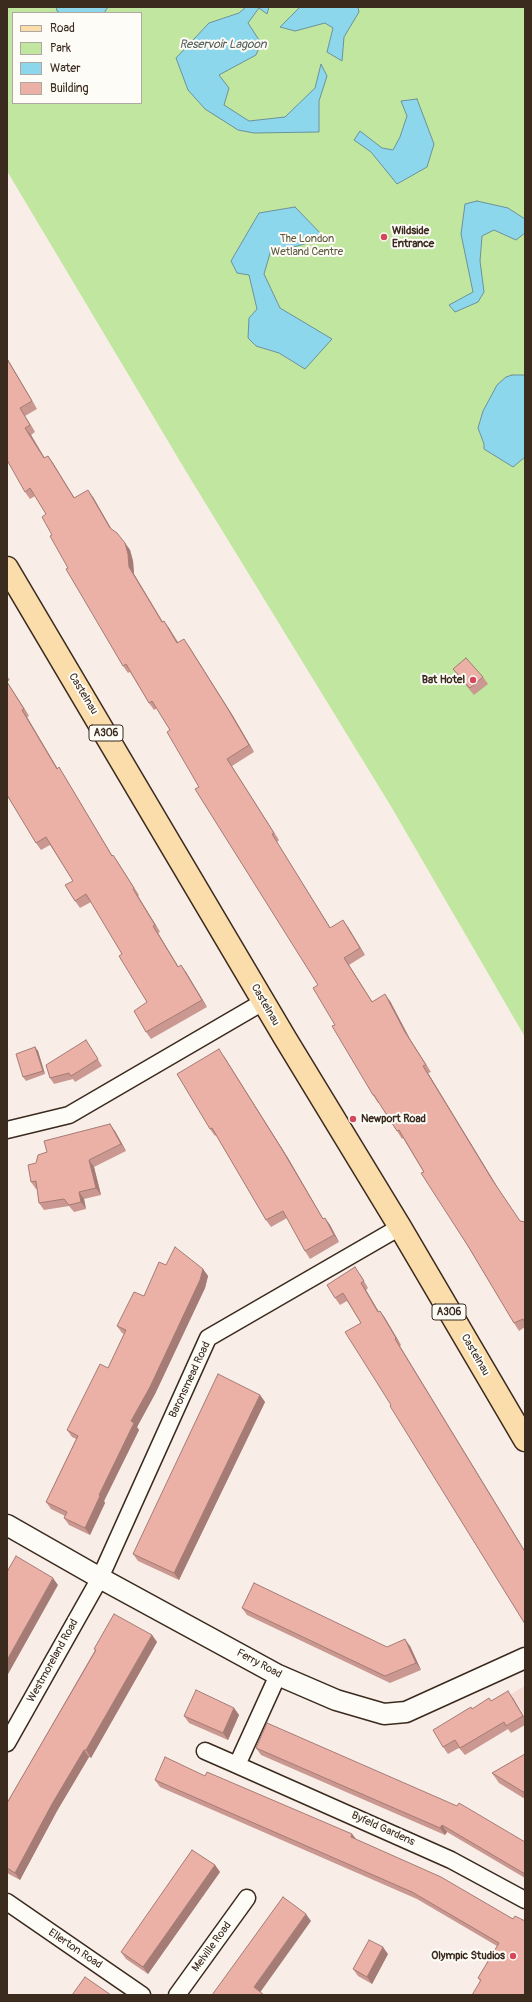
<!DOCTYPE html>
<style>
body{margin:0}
#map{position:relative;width:532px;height:2002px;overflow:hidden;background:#f9ede7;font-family:Pangolin,sans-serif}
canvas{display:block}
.frame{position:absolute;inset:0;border:8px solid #3b2a1e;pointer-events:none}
.legend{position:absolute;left:12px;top:12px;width:130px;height:92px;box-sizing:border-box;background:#fdfcf7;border:1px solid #afa8a0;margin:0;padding:5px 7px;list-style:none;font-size:12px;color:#3b2a1e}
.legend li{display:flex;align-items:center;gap:8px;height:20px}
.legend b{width:20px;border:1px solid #afa8a0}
</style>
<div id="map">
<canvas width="532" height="2002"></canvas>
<div class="frame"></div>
<ul class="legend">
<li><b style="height:5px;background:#fbddab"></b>Road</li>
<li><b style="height:11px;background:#c1e6a0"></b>Park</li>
<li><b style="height:11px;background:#8dd7ed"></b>Water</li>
<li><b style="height:11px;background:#ebb1a7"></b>Building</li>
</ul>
</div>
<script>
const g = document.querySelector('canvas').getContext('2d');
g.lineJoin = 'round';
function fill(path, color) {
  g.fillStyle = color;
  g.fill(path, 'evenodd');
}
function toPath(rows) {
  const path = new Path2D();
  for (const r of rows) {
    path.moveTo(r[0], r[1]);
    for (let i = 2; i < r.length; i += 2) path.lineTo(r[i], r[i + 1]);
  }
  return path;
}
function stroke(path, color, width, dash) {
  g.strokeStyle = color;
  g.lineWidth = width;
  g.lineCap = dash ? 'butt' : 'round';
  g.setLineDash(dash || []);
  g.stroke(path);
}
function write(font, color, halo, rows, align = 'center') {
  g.font = font + ' Pangolin,sans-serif';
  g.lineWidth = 4;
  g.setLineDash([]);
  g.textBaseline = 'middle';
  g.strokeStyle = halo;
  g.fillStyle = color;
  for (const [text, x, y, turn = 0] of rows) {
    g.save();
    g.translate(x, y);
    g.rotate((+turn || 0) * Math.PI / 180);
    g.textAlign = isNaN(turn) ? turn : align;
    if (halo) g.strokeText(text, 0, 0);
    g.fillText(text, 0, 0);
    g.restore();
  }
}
fill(toPath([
 [525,1686,525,1716,511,1694]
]), '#f5dbd4');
fill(toPath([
 [7,7,525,7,525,1037,392,808,190,478,7,171],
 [13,13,141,13,141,103,13,103]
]), '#c1e6a0');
const water = toPath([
 [56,7,108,7,104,13,60,13,57,11,56,7],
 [246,7,269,7,267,14,259,8,248,23,261,43,256,55,219,75,229,88,224,105,249,121,285,117,315,88,321,64,327,76,319,101,319,132,254,133,238,130,205,109,188,90,176,58,209,23,239,13,246,7],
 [300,7,358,7,359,12,344,37,342,61,327,52,333,28,325,23,295,31,280,27,300,7],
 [417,99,434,144,427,167,397,184,371,152,354,140,360,131,382,148,393,150,400,137,407,116,401,101,417,99],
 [477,201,508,208,525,219,525,233,516,240,494,230,482,236,480,261,484,292,478,302,455,312,449,305,473,292,461,234,465,204,477,201],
 [295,207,325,238,294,247,271,250,264,274,280,308,332,339,305,369,279,353,256,346,248,338,249,318,257,309,249,275,237,273,231,261,259,213,295,207],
 [512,375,525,375,525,457,513,467,484,449,484,444,478,428,483,411,497,385,506,377,512,375]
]);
fill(water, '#8dd7ed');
stroke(water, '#6c929a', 1);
const minor = toPath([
 [7,1130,69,1115,263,1002],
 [278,1675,237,1765,451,1860,525,1900],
 [7,1743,100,1578,208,1338,400,1227],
 [205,1751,237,1765],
 [7,1902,142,1995],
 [177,1995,247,1898]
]);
const tertiary = toPath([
 [7,1525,100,1578,278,1675,336,1700,384,1714,406,1712,525,1658]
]);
const primary = toPath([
 [7,568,285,1038,400,1227,525,1440]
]);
stroke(minor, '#3b2a1e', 19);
stroke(tertiary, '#3b2a1e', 23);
stroke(primary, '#3b2a1e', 25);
stroke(minor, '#fdfcf7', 16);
stroke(tertiary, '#fdfcf7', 20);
stroke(primary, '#fbddab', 22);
fill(toPath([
 [7,358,37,409,25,416,35,432,31,435,45,458,48,456,53,463,74,498,93,497,111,529,125,543,130,550,133,561,134,574,163,622,169,628,178,642,189,646,233,716,254,752,232,766,279,840,277,842,330,928,348,927,365,955,349,965,372,1002,390,1001,410,1039,431,1072,428,1073,498,1188,520,1221,525,1222,525,1327,519,1331,514,1323,403,1138,402,1139,379,1102,378,1103,373,1095,335,1025,318,985,199,787,170,730,157,708,154,710,149,703,130,672,128,673,123,666,68,568,52,535,46,514,35,496,30,499,25,492],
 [453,669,483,677,488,684,474,695,458,676],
 [7,676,10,680,7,682,29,716,27,717,57,768,64,775,112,855,113,855,118,862,139,895,138,896,160,932,158,933,178,967,186,972,207,1007,151,1039,146,1032,147,1002,122,954,91,902,80,908,75,901,73,881,50,845,41,850,36,843,7,795],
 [86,1040,102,1066,75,1082,73,1079,54,1084,50,1078],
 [35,1047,38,1051,45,1074,26,1081,23,1077],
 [224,1056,288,1158,323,1219,325,1218,330,1225,339,1242,310,1259,305,1251,287,1218,271,1227,266,1220,216,1135,215,1136,210,1129],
 [115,1131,126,1151,94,1167,101,1195,84,1199,86,1209,74,1212,69,1206,44,1210,39,1203,37,1189,36,1189,31,1182,36,1163],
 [166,1265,203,1269,208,1276,205,1288,155,1394,137,1427,139,1430,104,1501,105,1503,90,1535,69,1525,64,1518,65,1516,51,1509,46,1502,76,1439,72,1437,67,1430,108,1368,124,1334,122,1333,117,1326,144,1296],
 [360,1274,368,1288,366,1290,379,1312,380,1311,385,1318,401,1345,400,1346,391,1405,361,1323,347,1301,340,1305,335,1298],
 [260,1395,265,1402,179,1580,138,1561,133,1554],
 [242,1608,387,1647,410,1646,421,1670,390,1683,247,1615],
 [152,1635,157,1642,91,1758,89,1757,57,1811,20,1880,7,1873,7,1803,95,1650,94,1649],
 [513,1698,525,1718,525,1725,511,1733,508,1729,465,1755,459,1748,448,1754,443,1747,472,1709,491,1701],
 [234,1708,239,1715,228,1740,189,1723,184,1716],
 [256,1748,525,1842,525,1878,447,1832,445,1835,261,1755],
 [525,1754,525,1799,499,1783,492,1773],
 [205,1776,352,1834,356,1839,513,1919,480,1981,478,1978,497,1946,417,1899,160,1787,155,1780],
 [215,1865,220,1872,148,1974,126,1959,121,1952],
 [388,1954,372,1984,358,1976,353,1969]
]), '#ca9890');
fill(toPath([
 [7,358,37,409,32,401,7,359],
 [20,408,35,432,30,425],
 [25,428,31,435,49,466,44,458],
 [48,456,53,463,79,505,74,498],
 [88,490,93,497,115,535,110,528],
 [125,543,130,550,133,561,134,574,167,629,129,567],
 [164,621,169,628,182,650,177,643],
 [184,639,233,716,254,752,249,745],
 [7,681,29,716,24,709],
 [22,710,27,717,62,776,57,769],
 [272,834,277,842,335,935,330,928],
 [133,889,138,896,160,932,155,925],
 [343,920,348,927,365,955,360,948],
 [153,926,158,933,183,974,178,967],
 [344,958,349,965,377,1009,372,1002],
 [181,965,186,972,207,1007,202,1000],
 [385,994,390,1001,410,1039,431,1072,405,1032],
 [35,1047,38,1051,45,1074,43,1071],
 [219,1049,288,1158,328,1227,323,1219],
 [423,1066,428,1073,498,1188,493,1181],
 [110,1124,115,1131,126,1151,121,1144],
 [89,1160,94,1167,101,1195,96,1188],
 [79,1192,84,1199,86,1209,81,1202],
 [325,1218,330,1225,339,1242,334,1235],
 [203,1269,208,1276,205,1288,155,1394,137,1427,139,1430,104,1501,105,1503,90,1535,85,1528,99,1495,131,1421],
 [361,1283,366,1290,383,1319,378,1312],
 [380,1311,385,1318,401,1345,396,1338],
 [395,1339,400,1346,525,1551,525,1552],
 [260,1395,265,1402,179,1580,174,1573],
 [53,1578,58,1585,7,1676,7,1660],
 [152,1635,157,1642,91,1758,86,1750],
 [405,1639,410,1646,421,1670,416,1663],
 [508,1691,513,1698,525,1719,523,1716],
 [234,1708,239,1715,228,1740,223,1733],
 [84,1750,89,1757,57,1811,20,1880,15,1873,52,1804],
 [442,1825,447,1832,445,1835,440,1828],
 [352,1834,358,1842,351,1837],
 [215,1865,220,1872,148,1974,143,1967],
 [306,1914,311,1921,259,1994,254,1987],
 [383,1947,388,1954,372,1984,367,1977]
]), '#a47c75');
const building = toPath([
 [7,359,32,401,20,408,30,425,25,428,44,458,48,456,74,498,88,490,110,528,117,533,125,543,128,554,129,567,162,622,164,621,177,643,184,639,228,709,249,745,227,759,274,833,272,834,330,928,343,920,360,948,344,958,372,1002,385,994,405,1032,426,1065,423,1066,493,1181,520,1221,525,1222,525,1322,523,1319,514,1323,468,1246,421,1173,424,1172,399,1130,397,1131,374,1095,373,1095,332,1026,335,1025,313,988,318,985,195,789,199,787,167,732,170,730,152,701,149,703,126,664,123,666,66,569,68,568,50,536,52,535,42,517,46,514,30,488,25,492,7,460,7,359],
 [466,658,483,677,470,688,453,669,466,658],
 [7,682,24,709,22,710,57,769,59,767,112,856,113,855,134,888,133,889,155,925,153,926,178,967,181,965,202,1000,146,1032,134,1011,147,1002,119,956,122,954,86,894,75,901,65,885,73,881,46,837,36,843,7,795,7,682],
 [86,1040,98,1059,71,1076,69,1073,50,1078,46,1065,86,1040],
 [35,1047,43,1071,23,1077,16,1054,35,1047],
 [219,1049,283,1151,323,1219,325,1218,334,1235,305,1251,283,1211,266,1220,212,1128,210,1129,177,1074,219,1049],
 [110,1124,121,1144,89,1160,96,1188,79,1192,81,1202,69,1205,64,1199,39,1203,36,1181,31,1182,28,1165,36,1163,38,1155,47,1152,44,1141,110,1124],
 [175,1247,203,1269,200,1280,150,1387,131,1421,134,1423,99,1495,100,1496,85,1528,64,1518,67,1512,46,1502,78,1436,67,1430,100,1364,108,1368,126,1330,117,1326,134,1292,144,1296,159,1262,166,1265,175,1247],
 [355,1267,364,1281,361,1283,378,1312,380,1311,396,1338,395,1339,525,1552,525,1624,390,1406,391,1405,345,1332,361,1323,343,1293,335,1298,327,1285,355,1267],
 [218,1374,260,1395,174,1573,133,1554,218,1374],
 [16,1556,53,1578,7,1660,7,1572,16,1556],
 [254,1583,387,1647,405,1639,416,1663,385,1676,242,1608,254,1583],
 [114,1614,152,1635,86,1750,84,1750,52,1804,15,1873,7,1868,7,1803,96,1650,94,1649,114,1614],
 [196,1690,234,1708,223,1733,184,1716,196,1690],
 [508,1691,523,1716,506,1726,504,1722,460,1748,455,1740,443,1747,433,1730,471,1707,472,1709,489,1698,491,1701,508,1691],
 [267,1723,457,1806,459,1803,525,1842,525,1874,442,1825,440,1828,256,1748,267,1723],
 [525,1754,525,1793,492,1773,525,1754],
 [165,1757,205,1776,207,1772,352,1834,351,1837,441,1877,513,1919,515,1916,525,1921,525,1995,472,1995,481,1980,478,1978,499,1943,412,1892,155,1780,165,1757],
 [192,1850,215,1865,143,1967,121,1952,192,1850],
 [283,1897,306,1914,254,1987,264,1995,212,1995,283,1897],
 [369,1940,383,1947,367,1977,353,1969,369,1940],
 [85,1977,111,1995,72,1995,85,1977]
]);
fill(building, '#ebb1a7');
stroke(building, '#a47c75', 1);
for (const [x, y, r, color] of [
 [384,237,4,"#d1495b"],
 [473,680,4,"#d1495b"],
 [353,1119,4,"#d1495b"],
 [513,1956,4,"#d1495b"]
]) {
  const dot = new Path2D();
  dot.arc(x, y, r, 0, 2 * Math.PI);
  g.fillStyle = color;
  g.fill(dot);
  stroke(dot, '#fdfcf7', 1.5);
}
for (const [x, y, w] of [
 [106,733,34],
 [449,1312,34]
]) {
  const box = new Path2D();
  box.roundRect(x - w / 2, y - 8, w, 16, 3);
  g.fillStyle = '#fdfcf7';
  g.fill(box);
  stroke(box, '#3b2a1e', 1);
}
write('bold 10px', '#3b2a1e', null, [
 ["A306",106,733],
 ["A306",449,1312]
]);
write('bold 11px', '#3b2a1e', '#fdfcf7', [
 ["Wildside",392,231],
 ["Entrance",392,244],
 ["Bat Hotel",465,680,"right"],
 ["Newport Road",361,1119],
 ["Olympic Studios",505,1956,"right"]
], 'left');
write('11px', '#5c593e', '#fdfcf7', [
 ["The London",307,239],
 ["Wetland Centre",307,252]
]);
write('11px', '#3b2a1e', '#fdfcf7', [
 ["Castelnau",83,694,59],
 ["Castelnau",265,1005,60],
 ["Castelnau",475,1355,60],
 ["Baronsmead Road",190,1380,-65],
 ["Westmoreland Road",53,1661,-61],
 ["Ferry Road",259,1664,28],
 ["Byfeld Gardens",383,1829,24],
 ["Melville Road",212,1947,-54],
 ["Ellerton Road",75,1949,34]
]);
write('italic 12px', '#545e5c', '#fdfcf7', [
 ["Reservoir Lagoon",223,45]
]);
</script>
